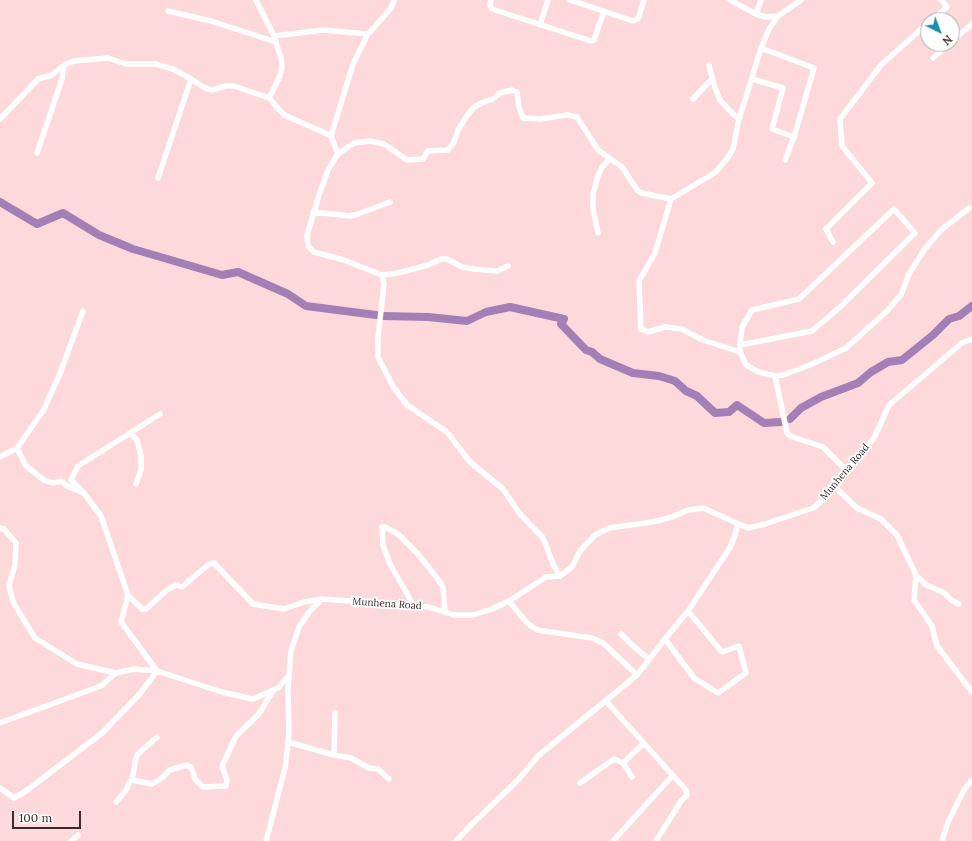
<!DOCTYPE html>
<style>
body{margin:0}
#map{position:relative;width:972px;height:841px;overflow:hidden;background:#fdd9dc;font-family:Lora,serif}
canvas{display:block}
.north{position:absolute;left:920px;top:12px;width:40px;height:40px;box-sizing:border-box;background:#fff;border:1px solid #b0aaaa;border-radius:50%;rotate:138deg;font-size:11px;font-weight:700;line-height:16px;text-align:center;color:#3a2a2b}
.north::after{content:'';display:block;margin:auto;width:14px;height:18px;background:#1b8bb0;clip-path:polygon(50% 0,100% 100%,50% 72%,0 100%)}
.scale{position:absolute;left:12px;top:811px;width:69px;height:18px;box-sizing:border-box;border:2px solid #3a2a2b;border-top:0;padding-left:5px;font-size:12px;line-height:14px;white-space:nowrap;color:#3a2a2b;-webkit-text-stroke:3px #fff;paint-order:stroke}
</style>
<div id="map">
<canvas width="972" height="841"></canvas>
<div class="north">N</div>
<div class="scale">100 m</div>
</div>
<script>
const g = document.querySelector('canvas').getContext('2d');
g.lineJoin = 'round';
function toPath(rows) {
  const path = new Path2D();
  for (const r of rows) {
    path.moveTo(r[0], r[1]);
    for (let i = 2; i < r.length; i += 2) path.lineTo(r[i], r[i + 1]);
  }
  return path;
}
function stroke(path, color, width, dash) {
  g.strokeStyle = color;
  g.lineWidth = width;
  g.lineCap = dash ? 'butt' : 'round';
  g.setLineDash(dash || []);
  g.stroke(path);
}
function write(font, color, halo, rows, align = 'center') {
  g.font = font + ' Lora,serif';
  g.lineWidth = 4;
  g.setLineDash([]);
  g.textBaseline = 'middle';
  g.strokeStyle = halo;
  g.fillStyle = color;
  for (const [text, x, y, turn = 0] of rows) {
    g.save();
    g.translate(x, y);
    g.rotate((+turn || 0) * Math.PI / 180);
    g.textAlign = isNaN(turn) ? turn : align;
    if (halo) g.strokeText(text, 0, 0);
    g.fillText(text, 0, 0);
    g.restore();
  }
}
stroke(toPath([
 [0,202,37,224,63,213,99,235,133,249,222,275,238,272,288,294,306,306,376,315],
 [382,316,428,317,467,321,486,312,510,307,564,319,561,324,586,350,592,352,600,359,633,373,659,376,675,381,686,391,697,396,715,413,729,412,737,405,764,423,781,422],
 [790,419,801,408,821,397,858,383,871,372,888,362,902,360,933,335,949,319,959,316,972,306]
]), '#a37fb6', 8);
stroke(toPath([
 [256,0,274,36,281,58,282,66,280,76,269,98],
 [394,0,391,8,368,34,353,64,331,136,338,154,328,170,320,192,307,235,308,246,314,252,344,260,382,275,384,284,378,338,378,357,394,388,407,405,447,432,470,462,503,489,520,514,543,538,553,564,560,576],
 [491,0,490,5,492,9,591,41,594,40,604,11],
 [570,0,633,21,638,19,644,0],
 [730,0,756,14,766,17,778,16],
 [168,11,211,21,276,42],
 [756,14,761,0],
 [932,20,947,7,941,0],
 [540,25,548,0],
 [274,36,323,30,368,34],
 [952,41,972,24],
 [761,48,814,68,794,137,785,160],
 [933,58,949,44],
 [709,65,715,88,720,100,731,112,739,119],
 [752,79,783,88,772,129,794,137],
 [693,99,712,79],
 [0,119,38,79,52,75,64,65,74,61,108,58,126,64,156,64,173,69,191,79],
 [37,153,62,79,64,65],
 [338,154,354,143,370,141,384,144,407,160,423,159,428,151,448,150,454,142,458,130,466,117,474,107,484,102,493,99,500,93,512,90,517,92,519,107,523,118,540,119,567,115,577,117,598,150,622,167,638,191,642,193,671,199],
 [158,178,191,79,205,88,212,90,226,86,234,86,269,98,284,115,323,132,331,136],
 [313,212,350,216,358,214,390,202],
 [598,233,593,209,593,194,598,176,602,167,610,159],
 [833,242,826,229,872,183,842,146,840,119,881,65,928,23],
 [382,275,398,273,428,265,441,259,447,259,462,267,474,269,497,271,508,266],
 [740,345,742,327,752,310,799,299,894,209,915,233,840,307,812,331,740,345,740,352,746,365,759,372,775,376,787,433,790,436,823,447,847,471],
 [740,352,703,340,682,329,665,327,648,332,641,329,639,281,655,253,671,199,716,172,729,156,733,149,738,123,761,48,769,29,778,16,801,0],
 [775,376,783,375,810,365,846,348,886,312,901,295,909,274,924,250,941,230,969,208],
 [130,433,137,440,141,456,141,470,136,484],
 [17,448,26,466,44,480,53,483,61,481,67,486,81,492],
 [0,457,17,448,43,411,59,376,83,311],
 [834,486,857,508,881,519,897,535,916,575,914,600,932,626,937,646,972,692],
 [0,528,4,529,16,543,15,565,9,585,13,602,35,638,77,664,116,673,134,669,157,671,222,692,253,699,278,688,289,675],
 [916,575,926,585,945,593,951,600,959,604],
 [128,595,142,609,146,609,167,590,176,585,182,587,209,564,214,563,253,604,284,609,304,602,322,599],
 [509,601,527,623,537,630,592,638,603,643,637,675],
 [414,606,389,562,383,545,382,527,385,527,398,534,418,554,437,578,443,587,445,612],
 [621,634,633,646,649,659],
 [665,639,694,678,718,693,746,673,739,646,722,652,688,611],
 [606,701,686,790,687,795,681,801,656,841],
 [0,723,101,686,116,673],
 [288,742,334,755,351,758,369,768,378,769,389,779],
 [334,755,335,713],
 [632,777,623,763,644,743],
 [132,780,136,758,138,754,157,737],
 [580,783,614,759,623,763],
 [0,788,14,798,26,791,102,733,138,696,157,671,121,622,128,595,101,516,83,492,71,480,78,466,160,414],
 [116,802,127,789,129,782,132,780,152,784,162,778,170,770,187,765,191,767,195,779,203,787,226,786,227,780,222,766,236,736,258,715,273,691],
 [71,841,78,835],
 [266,841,285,768,289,735,288,689,291,651,299,627,309,612,322,599,407,605,429,607,454,615,473,615,492,609,509,601,546,577,560,576,572,567,580,551,595,535,609,528,653,522,672,517,688,510,703,508,748,528,765,524,813,508,824,499,874,438,889,405,962,343,972,339],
 [456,841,472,824,519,779,538,756,637,675,665,639,688,611,729,549,734,538,738,524],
 [613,841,673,775],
 [942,841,948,822,965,788,972,780]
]), '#fff', 5.5);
write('10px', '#3a2a2b', '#fff', [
 ["Munhena Road",845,472,-50],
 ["Munhena Road",387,604,4]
]);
</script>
